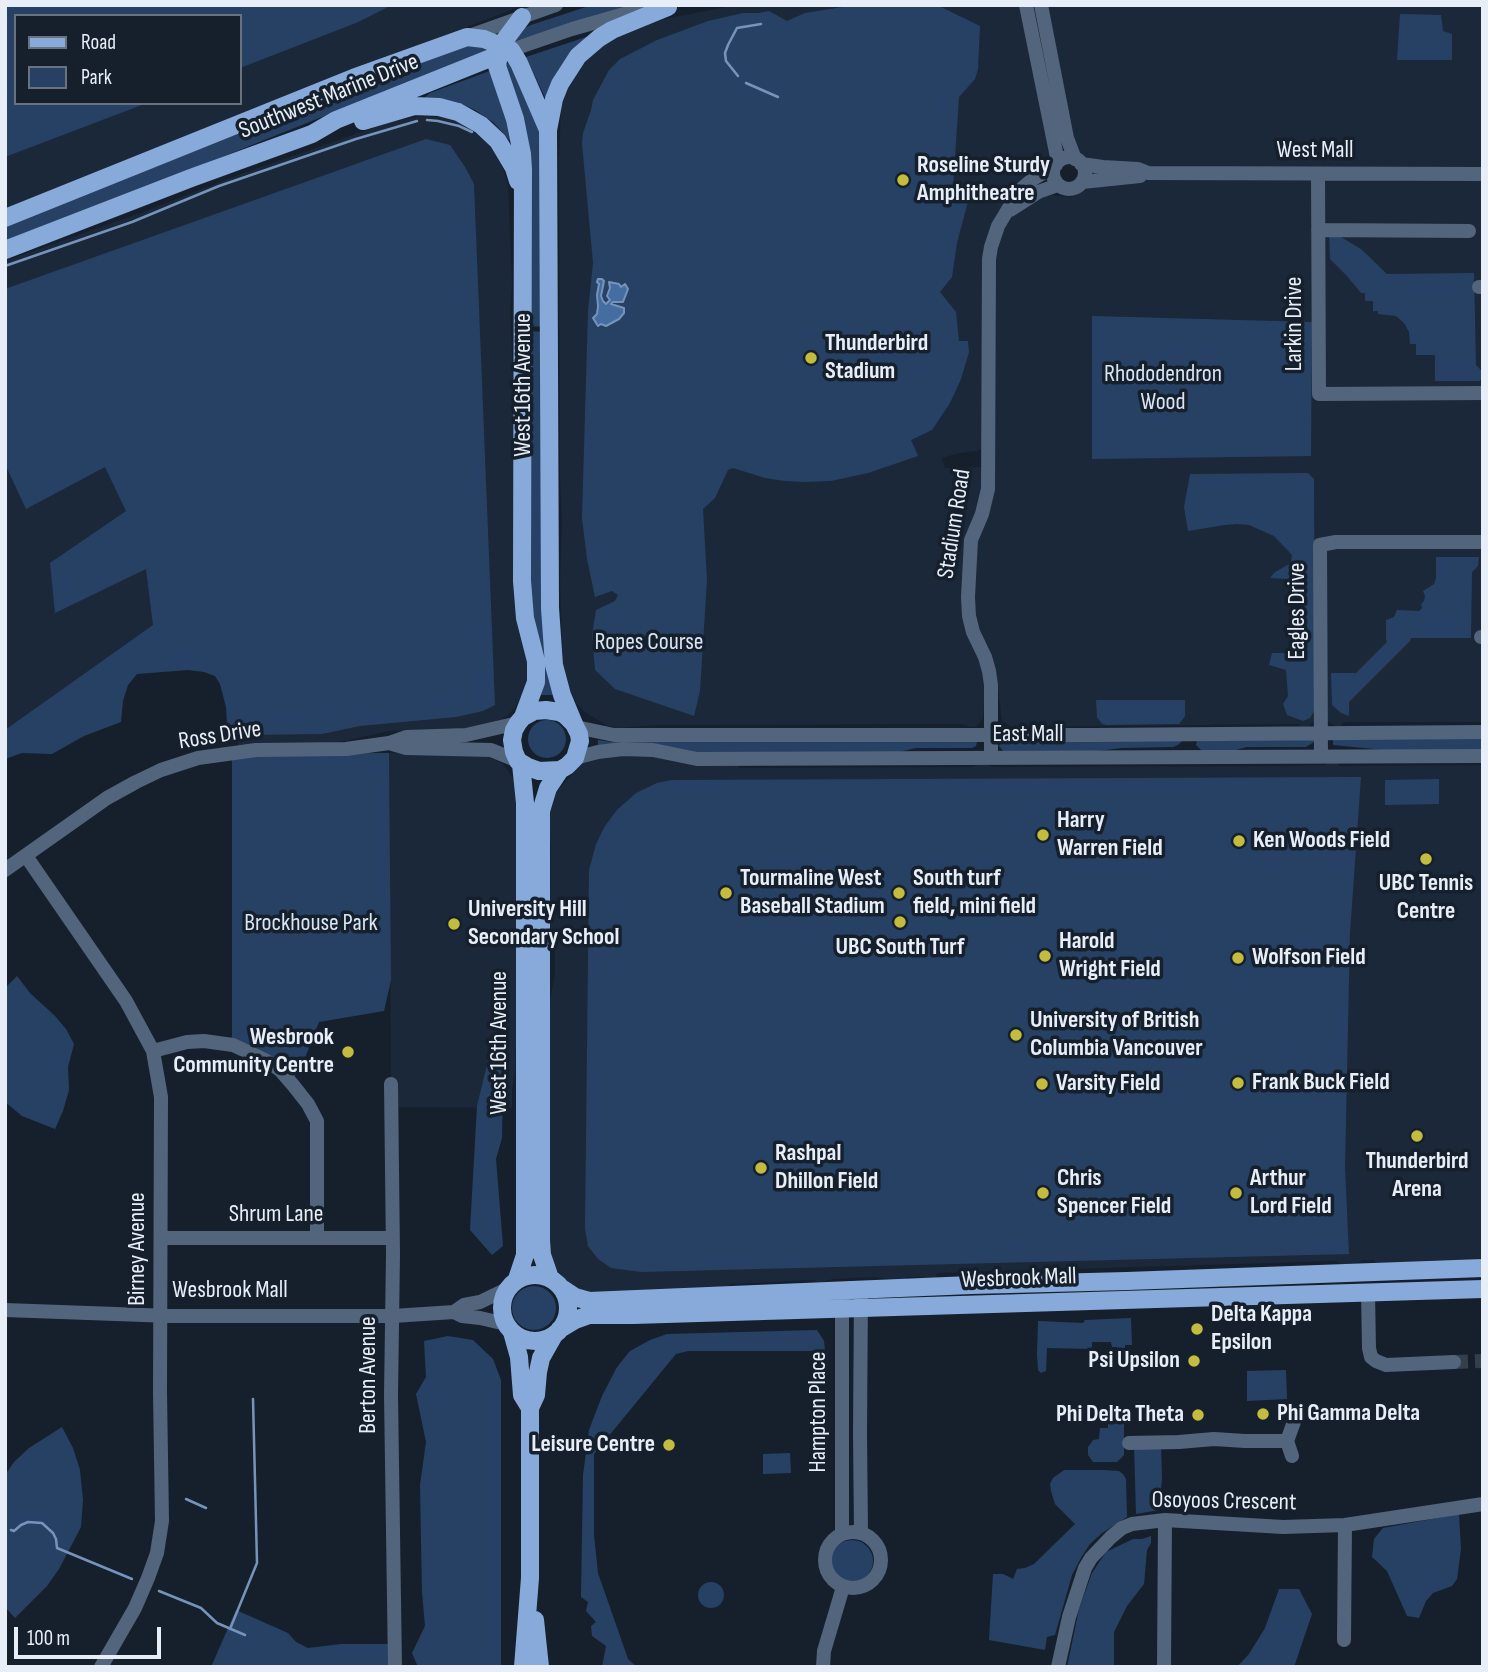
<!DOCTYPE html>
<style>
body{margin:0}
#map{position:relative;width:1488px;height:1672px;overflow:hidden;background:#16202d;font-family:"Sofia Sans Condensed",sans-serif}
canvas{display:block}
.frame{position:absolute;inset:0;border:7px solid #e7eef7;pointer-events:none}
.legend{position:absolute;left:14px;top:14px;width:228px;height:91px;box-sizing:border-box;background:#16202d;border:2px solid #6a727e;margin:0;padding:9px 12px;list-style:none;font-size:21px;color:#e7eef7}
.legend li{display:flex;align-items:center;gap:14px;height:35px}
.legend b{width:35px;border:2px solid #6a727e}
.scale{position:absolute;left:14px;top:1627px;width:147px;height:32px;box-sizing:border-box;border:4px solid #e7eef7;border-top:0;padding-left:9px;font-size:21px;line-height:24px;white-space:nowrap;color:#e7eef7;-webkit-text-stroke:5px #16202d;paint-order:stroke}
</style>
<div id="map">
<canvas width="1488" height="1672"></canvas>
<div class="frame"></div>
<ul class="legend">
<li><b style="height:9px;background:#87aadb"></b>Road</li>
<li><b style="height:19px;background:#274164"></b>Park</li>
</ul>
<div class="scale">100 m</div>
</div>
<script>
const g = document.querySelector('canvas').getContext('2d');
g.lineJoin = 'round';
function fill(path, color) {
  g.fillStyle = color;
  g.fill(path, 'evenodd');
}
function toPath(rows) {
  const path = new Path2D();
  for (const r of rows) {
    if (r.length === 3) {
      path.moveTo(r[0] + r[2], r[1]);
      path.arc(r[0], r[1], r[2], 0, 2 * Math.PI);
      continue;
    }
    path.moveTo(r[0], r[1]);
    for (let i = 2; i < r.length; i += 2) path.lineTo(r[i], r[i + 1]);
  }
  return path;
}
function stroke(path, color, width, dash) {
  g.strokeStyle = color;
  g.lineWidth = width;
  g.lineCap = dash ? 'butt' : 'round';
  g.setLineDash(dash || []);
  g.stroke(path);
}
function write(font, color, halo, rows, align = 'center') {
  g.font = font + ' "Sofia Sans Condensed",sans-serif';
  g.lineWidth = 7;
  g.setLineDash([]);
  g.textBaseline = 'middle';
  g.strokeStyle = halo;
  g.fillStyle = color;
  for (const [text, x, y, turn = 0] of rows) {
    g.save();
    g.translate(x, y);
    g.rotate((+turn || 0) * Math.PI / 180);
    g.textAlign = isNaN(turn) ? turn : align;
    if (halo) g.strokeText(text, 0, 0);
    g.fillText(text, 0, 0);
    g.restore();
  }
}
fill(toPath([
 [39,5,524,5,322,83,5,210,5,22,16,103,240,103,240,16],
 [736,5,1023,5,1053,148,1050,162,996,218,982,448,978,451,959,453,942,458,945,468,981,467,982,496,968,535,980,656,985,688,983,718,977,726,970,727,962,724,657,725,618,728,606,725,585,712,577,704,569,688,563,664,560,583,562,522,560,479,559,161,561,110,565,96,580,66,605,41,637,27,670,18],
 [1044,5,1483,5,1483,722,1344,722,1341,726,1335,726,1327,721,1315,720,1308,727,1300,727,1299,724,1012,727,1002,721,997,680,976,626,973,585,978,535,994,492,994,283,996,257,1004,229,1012,217,1027,202,1045,194,1070,197,1077,195,1086,189,1088,161,1077,152],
 [421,116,449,118,470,126,492,147,499,158,508,183,512,286,510,311,513,377,516,592,529,652,527,684,517,705,508,715,502,719,485,725,467,728,389,731,344,741,328,743,238,746,231,654,120,665,5,748,5,261,143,212,238,175,390,122],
 [631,752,738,764,739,768,973,767,978,764,986,764,992,767,1288,766,1326,765,1327,762,1338,762,1338,766,1483,765,1483,1258,1462,1262,1442,1262,1441,1260,1430,1260,1428,1261,1381,1265,1373,1260,1362,1260,1358,1265,1345,1266,1336,1261,937,1273,936,1279,927,1279,923,1277,908,1277,903,1281,874,1277,833,1279,820,1283,813,1280,730,1284,727,1287,590,1295,567,1283,557,1269,550,1253,550,1002,555,973,555,941,550,925,551,848,548,818,556,793,579,766,590,759],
 [389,753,472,753,485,755,503,764,515,781,518,795,517,1018,515,1070,512,1091,512,1108,396,1107,391,1084]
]), '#1b283a');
fill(toPath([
 [5,5,392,5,356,23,240,68,240,16,16,16,16,103,147,103,5,157],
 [592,5,635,5,515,41,512,38,522,29,531,25],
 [855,5,931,5,941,7,980,26,978,69,975,79,959,97,953,187,971,190,957,243,952,277,940,292,956,312,959,341,968,341,969,352,961,379,950,403,932,430,911,440,918,456,868,473,831,481,804,482,785,481,765,478,733,468,728,470,715,498,703,509,707,580,700,691,694,716,615,689,595,670,592,635,596,610,615,601,618,595,612,591,595,597,587,559,582,518,588,311,593,263,582,143,583,133,591,110,593,100,609,70,620,59,657,40,708,21,743,13,758,13,769,11,787,21,805,13],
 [1400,14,1441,15,1443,31,1452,34,1452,60,1397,60],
 [589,36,548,104,526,57],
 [463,45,494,48,5,244,5,226],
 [510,62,539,129,542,150,544,327,529,326,505,65],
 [495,69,512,143,493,122,475,110,457,102,437,99,424,98,430,93],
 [426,139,450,145,465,167,474,184,495,705,483,711,456,717,360,726,322,734,251,735,228,739,226,707,220,684,215,676,204,672,188,670,137,674,128,685,123,701,121,722,84,736,52,754,22,753,5,759,5,730,153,625,146,569,55,613,50,563,126,511,105,467,26,509,5,464,5,289],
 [1329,230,1361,249,1387,274,1474,273,1476,365,1483,372,1483,378,1479,381,1435,381,1435,355,1416,355,1416,344,1410,344,1409,332,1404,323,1396,316,1378,314,1378,311,1373,311,1373,301,1365,301,1365,293,1361,293,1347,276,1330,259],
 [1092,316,1312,322,1311,456,1092,459],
 [529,331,544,332,554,695,541,695,545,676,545,665,533,619,530,590],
 [1308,473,1314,479,1315,709,1310,718,1303,721,1287,715,1283,704,1288,696,1286,670,1269,665,1272,653,1301,653,1304,580,1270,578,1275,572,1291,563,1292,555,1274,536,1249,525,1237,524,1225,525,1188,531,1184,507,1190,474],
 [1436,557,1479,557,1478,566,1472,572,1471,638,1411,638,1410,641,1349,702,1349,716,1341,713,1332,705,1331,673,1356,673,1387,642,1386,640,1386,620,1394,617,1397,610,1419,611,1422,608,1421,604,1424,601,1425,596,1423,591,1434,584,1436,578],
 [1096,700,1185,700,1185,716,1179,724,1107,725,1102,724,1097,717],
 [547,739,19],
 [1483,738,1483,751,1394,751,1333,745,1333,739],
 [1314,739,1314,742,1306,747,1247,747,1232,751,1202,751,1196,745,1197,741],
 [598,740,611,742,975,740,977,742,976,746,972,748,916,748,895,753,707,754,598,747],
 [1183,740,1178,745,1173,747,1121,748,1082,753,1003,751,999,746,1001,741],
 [389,753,391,980,384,1011,319,1022,301,1068,293,1079,232,1039,232,757,265,754],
 [1361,777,1350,933,1345,1167,1349,1254,641,1272,611,1268,598,1259,588,1246,585,1228,589,870,596,844,605,826,617,810,636,793,657,783,671,780],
 [1439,779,1439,804,1385,805,1385,780],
 [17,976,30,993,55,1016,66,1029,74,1044,68,1067,69,1090,63,1111,55,1129,22,1116,5,1102,5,988],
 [504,1035,502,1138,496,1159,503,1246,492,1255,470,1230,477,1106,491,1048],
 [534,1308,22],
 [1131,1318,1132,1345,1125,1345,1126,1359,1117,1359,1117,1347,1112,1347,1111,1342,1092,1342,1092,1349,1047,1348,1046,1371,1041,1373,1038,1370,1037,1354,1038,1321,1083,1323,1085,1320],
 [817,1330,824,1341,825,1351,688,1351,676,1354,594,1454,594,1535,598,1573,628,1659,637,1667,602,1667,606,1646,592,1636,591,1626,596,1622,586,1611,588,1602,581,1597,583,1475,589,1430,602,1396,617,1367,630,1351,650,1340,667,1334],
 [448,1336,473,1340,493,1359,501,1380,501,1667,418,1667,412,1653,425,1626,422,1592,420,1485,426,1442,416,1394,426,1377,424,1341],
 [1286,1370,1287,1399,1247,1401,1247,1371],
 [1108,1421,1124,1421,1124,1455,1117,1462,1093,1462,1088,1455,1088,1447,1093,1440,1099,1439,1100,1428,1108,1428],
 [62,1427,73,1448,80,1470,83,1500,81,1527,59,1569,47,1586,15,1618,5,1607,5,1475,14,1462,29,1448],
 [1134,1445,1161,1445,1162,1479,1159,1510,1136,1514],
 [790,1453,791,1473,763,1474,763,1454],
 [1064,1470,1103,1470,1119,1471,1123,1474,1126,1479,1127,1517,1102,1533,1090,1544,1082,1556,1072,1575,1055,1635,1047,1637,1045,1650,989,1640,993,1574,1003,1574,1013,1579,1017,1569,1025,1568,1034,1564,1075,1524,1055,1504,1051,1491,1050,1484,1053,1478],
 [1459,1514,1461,1549,1457,1579,1452,1586,1433,1593,1426,1601,1419,1618,1407,1616,1387,1571,1372,1557,1374,1539,1383,1528],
 [1151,1536,1151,1543,1147,1550,1144,1584,1127,1606,1114,1632,1114,1667,1067,1667,1079,1609,1092,1573,1106,1552,1133,1539,1142,1539],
 [852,1561,21],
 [711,1595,13],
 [1279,1589,1299,1589,1312,1614,1294,1667,1237,1667,1249,1654,1265,1628],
 [236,1610,288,1633,296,1642,308,1648,341,1644,391,1644,390,1667,211,1667]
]), '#274164');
const water = toPath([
 [598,279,602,279,604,281,601,296,603,301,606,304,610,300,607,296,610,288,609,282,619,284,621,287,625,284,628,289,623,302,613,302,611,304,624,308,624,313,619,319,606,326,601,324,598,326,593,318,597,314,598,306,597,295,599,284,597,282,598,279]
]);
fill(water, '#456da1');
stroke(water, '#7694bb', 2);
stroke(toPath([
 [738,76,726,61,725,53,728,45,737,28,761,24],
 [746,83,778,97],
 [427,120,438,121,459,126,472,132],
 [5,266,132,222,219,186,356,139,417,121],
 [186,1499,206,1508],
 [11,1530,14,1531,21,1525,28,1522,42,1523,53,1533,56,1539,57,1548,132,1579],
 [159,1591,201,1608,217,1623,245,1635],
 [230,1629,257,1563,253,1399]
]), '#7694bb', 2.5);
stroke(toPath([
 [1454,1362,1483,1361]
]), '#353f4b', 14, [14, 7]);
stroke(toPath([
 [1026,5,1058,162],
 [1041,5,1067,138,1075,159],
 [469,36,556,5],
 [511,50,572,29,635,11,650,9],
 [1069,173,16],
 [1081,164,1103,167,1138,169,1148,173,1483,174],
 [1318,174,1319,394,1483,393],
 [1082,182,1140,176],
 [1010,210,1038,192,1058,185],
 [1318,230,1469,231],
 [1479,287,1483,287],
 [1481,637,1483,637],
 [576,727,614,735,1093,735,1483,732],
 [389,743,406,748,491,750,518,761],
 [1321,756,1320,545,1336,542,1483,542],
 [575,758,598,752,623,749,653,750,697,759,1483,756],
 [991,758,991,685,989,671,985,657,973,632,969,616,968,597,971,540,982,514,988,489,989,259,991,247,998,226,1013,201,1020,190,1033,179,1056,165],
 [26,856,126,1001,153,1051,161,1097,160,1392,162,1521,157,1553,148,1578,135,1608,101,1667],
 [5,870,107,798,136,782,161,770,198,758,256,750,346,749,389,743,406,737,466,735,518,723],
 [153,1051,187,1042,204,1041,233,1045,265,1060,280,1070,293,1085,308,1104,317,1121,317,1237],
 [391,1084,393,1254,391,1395,395,1667],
 [161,1238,392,1238],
 [861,1290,860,1433,861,1533],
 [1368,1292,1369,1348,1371,1357,1376,1361,1386,1365,1454,1362],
 [842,1299,842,1534],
 [5,1310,171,1316,393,1316,454,1312,464,1305,480,1302,507,1289],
 [454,1312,462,1316,480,1318,506,1324],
 [1287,1441,1292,1456],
 [1129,1443,1179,1442,1214,1439,1245,1441,1287,1441,1295,1419],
 [853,1560,28],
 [1344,1640,1345,1525],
 [823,1667,824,1651,843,1587],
 [1058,1667,1069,1617,1085,1568,1091,1558,1111,1537,1122,1528,1132,1524,1165,1520,1283,1527,1345,1525,1483,1504],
 [1164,1667,1165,1520]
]), '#53657c', 14);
stroke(toPath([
 [522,17,501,45,497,66,515,119,522,154,523,169,522,581,525,618,536,661,536,682,523,717],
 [511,50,519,63,548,130,550,608,554,665,562,695,574,724],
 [363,121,414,106,439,107,458,112,481,125,498,141,514,168,518,181],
 [548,130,554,99,560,84,578,56,599,38,612,30,668,7],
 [5,218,353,78,467,37,484,39,511,50],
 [5,250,191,178,312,134,336,120,508,51],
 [546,710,559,712,565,715,574,724,579,734,580,741,575,758,567,766,560,770,539,771,528,767,518,761,514,752,512,740,514,730,518,723,523,717,534,711,546,710],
 [535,1308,33],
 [550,1278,542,1255,541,1240,541,811,548,788,560,770],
 [517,1279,525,1255,525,803,521,764],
 [563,1289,575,1297,589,1301,971,1285,1127,1281,1483,1268],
 [560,1329,575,1320,589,1315,633,1315,1483,1289],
 [512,1332,519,1357,522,1395,530,1408],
 [535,1620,540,1667],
 [523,1667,530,1578,530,1408,536,1395,538,1372,541,1358,554,1335]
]), '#87aadb', 18);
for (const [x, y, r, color] of [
 [903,180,7,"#c4bc3e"],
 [811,358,7,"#c4bc3e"],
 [1043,835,7,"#c4bc3e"],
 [1239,841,7,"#c4bc3e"],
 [1426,859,7,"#c4bc3e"],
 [726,893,7,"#c4bc3e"],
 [899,893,7,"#c4bc3e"],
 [900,922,7,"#c4bc3e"],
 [454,924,7,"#c4bc3e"],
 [1045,956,7,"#c4bc3e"],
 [1238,958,7,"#c4bc3e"],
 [1016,1035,7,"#c4bc3e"],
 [348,1052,7,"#c4bc3e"],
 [1238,1083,7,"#c4bc3e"],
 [1042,1084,7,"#c4bc3e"],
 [1417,1136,7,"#c4bc3e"],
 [761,1168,7,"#c4bc3e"],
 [1043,1193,7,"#c4bc3e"],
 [1236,1193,7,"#c4bc3e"],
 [1197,1329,7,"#c4bc3e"],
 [1194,1361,7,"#c4bc3e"],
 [1263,1414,7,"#c4bc3e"],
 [1198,1415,7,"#c4bc3e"],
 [669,1445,7,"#c4bc3e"]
]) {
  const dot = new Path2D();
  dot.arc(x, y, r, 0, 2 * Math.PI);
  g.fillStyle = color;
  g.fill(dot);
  stroke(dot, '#16202d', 2.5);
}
write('24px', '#e7eef7', '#16202d', [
 ["Southwest Marine Drive",329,97,-22],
 ["West Mall",1315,151],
 ["Larkin Drive",1295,324,-90],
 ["West 16th Avenue",524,385,-90],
 ["Stadium Road",955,524,-81],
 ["Eagles Drive",1298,611,-90],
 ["East Mall",1028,735],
 ["Ross Drive",220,736,-9],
 ["West 16th Avenue",500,1043,-90],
 ["Shrum Lane",276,1215],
 ["Birney Avenue",138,1249,-90],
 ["Wesbrook Mall",1019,1279,-2],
 ["Wesbrook Mall",230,1291],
 ["Berton Avenue",369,1375,-90],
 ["Hampton Place",819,1412,-90],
 ["Osoyoos Crescent",1224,1502,1]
]);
write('bold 24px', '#e7eef7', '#16202d', [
 ["Roseline Sturdy",917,166],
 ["Amphitheatre",917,194],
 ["Thunderbird",825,344],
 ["Stadium",825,372],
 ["Harry",1057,821],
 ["Warren Field",1057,849],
 ["Ken Woods Field",1253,841],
 ["Tourmaline West",740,879],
 ["Baseball Stadium",740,907],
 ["South turf",913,879],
 ["field, mini field",913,907],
 ["UBC Tennis",1426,884,"center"],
 ["Centre",1426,912,"center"],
 ["University Hill",468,910],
 ["Secondary School",468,938],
 ["Harold",1059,942],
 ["Wright Field",1059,970],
 ["UBC South Turf",900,948,"center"],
 ["Wolfson Field",1252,958],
 ["University of British",1030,1021],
 ["Columbia Vancouver",1030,1049],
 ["Wesbrook",334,1038,"right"],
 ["Community Centre",334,1066,"right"],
 ["Frank Buck Field",1252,1083],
 ["Varsity Field",1056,1084],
 ["Rashpal",775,1154],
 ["Dhillon Field",775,1182],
 ["Thunderbird",1417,1162,"center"],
 ["Arena",1417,1190,"center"],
 ["Chris",1057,1179],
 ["Spencer Field",1057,1207],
 ["Arthur",1250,1179],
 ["Lord Field",1250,1207],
 ["Delta Kappa",1211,1315],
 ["Epsilon",1211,1343],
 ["Psi Upsilon",1180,1361,"right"],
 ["Phi Gamma Delta",1277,1414],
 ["Phi Delta Theta",1184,1415,"right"],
 ["Leisure Centre",655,1445,"right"]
], 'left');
write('24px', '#d9e4f4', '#16202d', [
 ["Rhododendron",1163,375],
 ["Wood",1163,403],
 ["Ropes Course",649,643],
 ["Brockhouse Park",311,924]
]);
</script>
